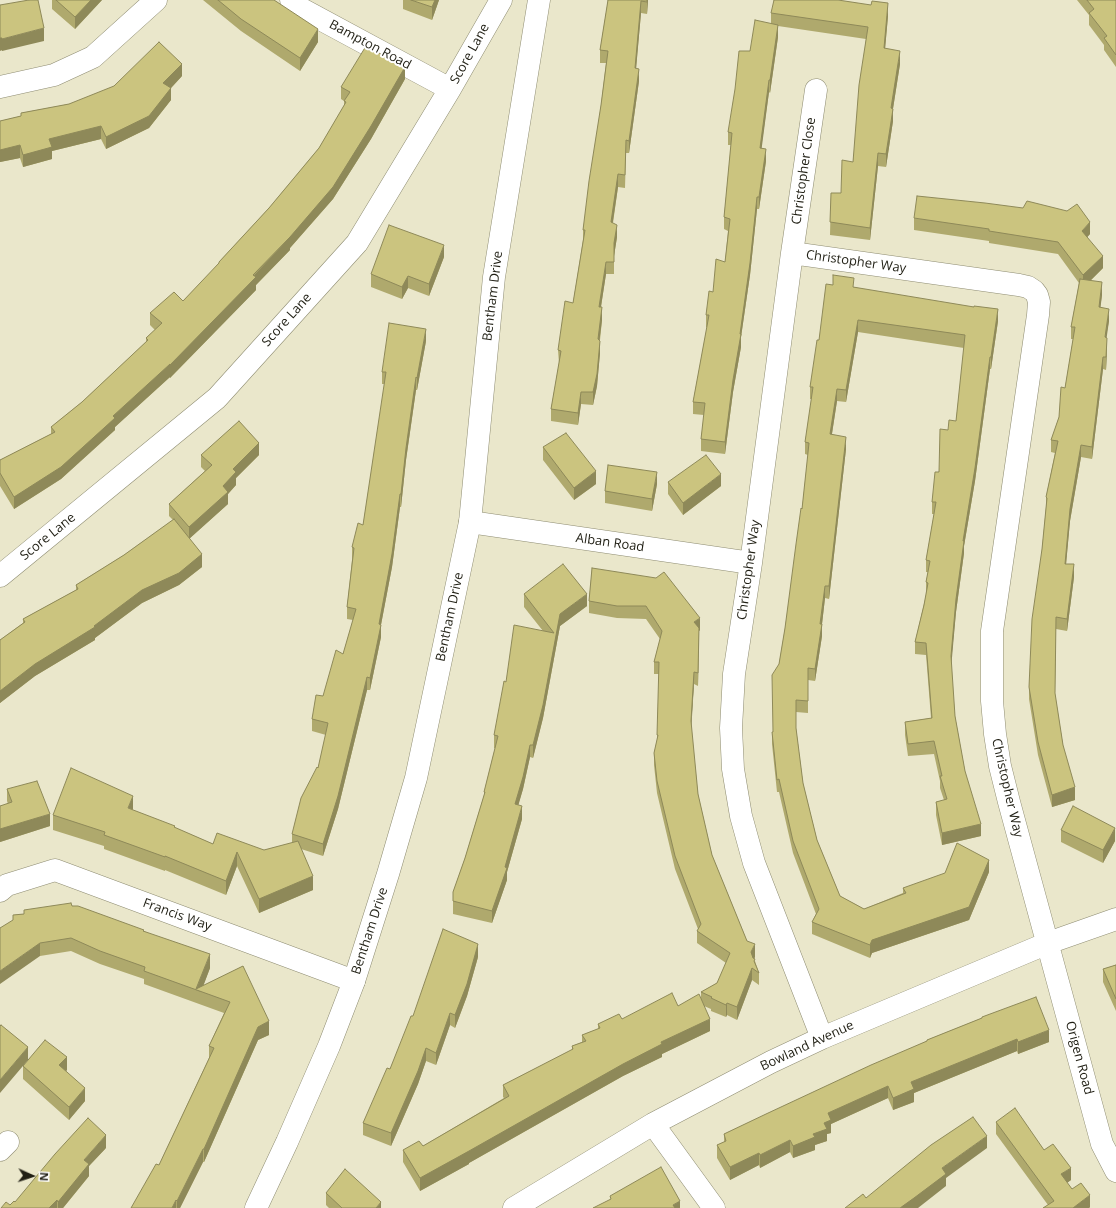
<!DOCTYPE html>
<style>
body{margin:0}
#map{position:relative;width:1116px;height:1208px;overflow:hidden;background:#eae7cb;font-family:"Open Sans",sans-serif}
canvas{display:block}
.north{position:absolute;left:12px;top:1156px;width:40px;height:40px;-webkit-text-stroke:3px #fff;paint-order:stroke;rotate:93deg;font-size:11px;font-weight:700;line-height:16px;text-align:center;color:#201f14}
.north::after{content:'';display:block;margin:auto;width:14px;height:18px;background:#201f14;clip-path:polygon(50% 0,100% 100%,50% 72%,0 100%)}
</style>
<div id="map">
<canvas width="1116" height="1208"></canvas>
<div class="north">N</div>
</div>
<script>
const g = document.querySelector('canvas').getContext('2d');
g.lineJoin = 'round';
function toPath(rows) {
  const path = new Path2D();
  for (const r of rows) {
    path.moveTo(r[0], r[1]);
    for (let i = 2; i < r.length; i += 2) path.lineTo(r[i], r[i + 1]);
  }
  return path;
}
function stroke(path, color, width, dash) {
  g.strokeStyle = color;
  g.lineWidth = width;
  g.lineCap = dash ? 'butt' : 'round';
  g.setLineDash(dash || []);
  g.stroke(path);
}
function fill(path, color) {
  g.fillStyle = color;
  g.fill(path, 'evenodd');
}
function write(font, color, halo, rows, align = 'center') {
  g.font = font + ' "Open Sans",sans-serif';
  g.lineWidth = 4;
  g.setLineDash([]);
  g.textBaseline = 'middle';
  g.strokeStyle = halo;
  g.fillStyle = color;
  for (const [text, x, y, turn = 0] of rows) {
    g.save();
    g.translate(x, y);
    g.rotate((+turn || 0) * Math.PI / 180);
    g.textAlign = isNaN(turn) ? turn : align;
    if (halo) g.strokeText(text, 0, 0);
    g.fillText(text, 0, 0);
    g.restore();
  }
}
const minor = toPath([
 [291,0,296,6,450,89],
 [0,87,54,75,93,57,156,0],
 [792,253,816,90],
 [470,522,751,563],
 [0,576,217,398,357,243,450,89,501,0],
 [0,891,7,885,55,870,354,981],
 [822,1038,754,863,741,816,733,769,731,728,734,674,751,563,792,253,1019,285,1028,287,1034,291,1037,295,1039,302,1038,315,992,631,992,701,995,734,1000,766,1009,802,1102,1144,1116,1171],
 [653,1124,714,1208],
 [0,1150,8,1142],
 [514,1208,653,1124,771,1062,822,1038,1048,943,1116,919]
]);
const tertiary = toPath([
 [256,1208,287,1142,329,1046,354,981,388,874,416,778,470,522,494,277,539,0]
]);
stroke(minor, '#8e8c72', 23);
stroke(tertiary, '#8e8c72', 23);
stroke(minor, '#fff', 22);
stroke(tertiary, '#fff', 22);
fill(toPath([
 [52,0,102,0,75,29,52,9],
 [203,0,274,0,318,42,300,71,241,31],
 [403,0,439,0,432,20,403,9],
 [608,0,648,0,647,14,641,13,636,68,639,81,629,153,626,153,625,188,618,187,613,223,617,237,614,256,614,274,606,274,601,307,602,320,600,340,600,353,597,386,593,405,581,404,578,425,551,421,551,409,559,363,558,350,573,303,583,240,583,230,601,105,606,63,600,63,600,50],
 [1077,0,1116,0,1116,67,1104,50,1104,45,1089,25,1089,15],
 [771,13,888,16,885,48,900,64,893,109,893,121,886,167,878,166,870,240,830,235,831,193,841,193,853,162,866,39,778,26,778,37,770,93,769,92,761,149,766,161,759,209,757,209,750,275,741,337,741,347,733,392,725,454,701,451,701,439,704,415,693,414,693,402,707,327,706,327,706,315,713,292,725,262,728,231,724,229,724,217,731,145,728,145,728,132,750,51,771,23],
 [182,76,171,88,171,100,149,128,106,149,101,139,52,151,52,159,23,167,20,158,0,162,0,121,21,116,21,113,69,104],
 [405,79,371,139,333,199,290,248,290,250,256,285,256,290,170,378,170,377,115,427,115,430,61,479,14,509,0,486,0,460,51,434,51,427,82,402,146,342,146,338,155,330,150,325,150,313,183,301,219,264,219,262,269,208,319,148,344,106,344,101,341,99,341,87],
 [914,218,1090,234,1087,237,1103,268,1090,281,1102,295,1100,308,1109,321,1106,337,1107,350,1106,370,1103,369,1092,459,1081,457,1070,521,1066,564,1074,577,1067,631,1056,629,1055,694,1063,745,1075,800,1052,807,1038,755,1029,699,1029,687,1042,549,1046,507,1046,497,1055,453,1051,452,1051,440,1059,417,1065,388,1073,339,1071,339,1071,327,1079,283,1058,254,989,243,989,241,914,230],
 [444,257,429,296,408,288,402,299,371,287,371,274],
 [833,285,854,287,998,321,991,369,990,369,975,481,964,546,964,553,956,612,951,663,955,716,965,771,981,836,942,845,936,815,936,802,944,800,940,788,940,781,934,754,908,756,905,735,905,722,931,718,926,655,915,654,915,642,926,595,926,582,928,572,926,572,926,560,934,514,932,514,932,502,948,430,956,421,964,348,858,332,846,402,837,401,832,434,846,449,829,599,825,598,822,624,822,636,815,681,808,680,808,713,796,712,796,728,803,783,817,840,840,896,864,909,903,893,903,888,989,872,969,920,872,953,870,958,812,934,812,922,816,914,793,853,779,792,777,792,772,744,772,732,773,732,779,664,785,628,802,509,808,455,805,454,805,442,812,399,810,399,810,387,819,340],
 [426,341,417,390,416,390,406,460,401,507,400,507,392,567,381,625,381,637,370,690,367,690,338,809,323,856,301,849,313,890,259,913,237,866,226,895,165,870,165,871,104,849,104,846,53,830,53,815,133,810,213,844,264,850,292,843,292,834,318,768,326,735,312,731,312,719,343,654,353,620,347,619,347,607,352,560,352,547,363,525,385,384,382,384,382,372],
 [543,447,596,484,574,500,543,460],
 [201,455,259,455,236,478,236,485,228,494,228,504,189,539,202,567,179,585,142,603,95,638,95,640,35,676,0,703,0,640,23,623,23,619,76,590,76,585,124,555,173,520,169,516,169,504,205,471,201,467],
 [668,482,721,486,683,515,668,494],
 [657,484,652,511,605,503,605,491],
 [592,568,700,630,699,631,698,686,694,684,691,725,698,794,712,855,747,941,755,957,754,958,759,973,759,985,752,980,737,1020,727,1015,726,1017,711,1011,711,1009,704,1006,710,1031,662,1054,662,1057,623,1076,469,1163,469,1164,420,1191,403,1162,403,1150,423,1146,504,1098,503,1097,503,1085,572,1050,572,1046,582,1042,582,1035,598,1029,598,1024,622,1019,678,1006,701,998,701,992,717,983,726,963,697,943,697,931,698,929,675,869,657,793,654,765,654,753,657,740,659,674,654,674,654,662,660,639,646,619,617,618,589,613,589,601],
 [524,594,587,606,560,626,543,718,533,758,530,757,523,789,518,805,522,819,507,872,507,880,492,923,453,914,453,892,465,858,484,795,484,792,495,748,494,748,494,735,543,631,524,607],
 [7,789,50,826,0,842,0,806,8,804,7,801],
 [1061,830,1115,841,1103,863,1061,842],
 [72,906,144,931,210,968,203,986,243,966,269,1035,258,1040,204,1162,203,1162,180,1208,131,1208,159,1165,209,1058,209,1046,224,1013,144,984,144,979,100,964,71,951,40,956,13,920,13,915,24,914],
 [478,957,467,996,455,1028,450,1025,436,1065,426,1061,418,1084,391,1146,363,1135,363,1123,390,1069,413,1016],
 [1116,965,1116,1011,1103,982,1103,969],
 [982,1017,1049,1042,1018,1054,1017,1051,914,1093,914,1102,893,1110,888,1098,831,1124,831,1133,827,1134,827,1141,815,1145,815,1150,793,1158,790,1152,760,1168,759,1165,730,1180,717,1158,717,1145,724,1142,724,1134,927,1041,927,1040,982,1018],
 [23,1066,67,1070,66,1071,85,1101,69,1120,23,1079],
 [996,1122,1044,1150,1071,1180,1067,1183,1072,1189,1090,1207,1089,1208,1043,1208,1048,1205,996,1134],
 [106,1148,89,1166,89,1176,63,1208,1,1208,10,1205],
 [326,1193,381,1208,329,1208,326,1205]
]), '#afa96d');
fill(toPath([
 [91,0,102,0,75,29,75,17],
 [435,0,439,0,432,20,432,7],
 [647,0,648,0,647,14],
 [641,1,641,13,635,81,635,68],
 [888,3,888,16,884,61,884,48],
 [778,25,778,37,770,93,770,80],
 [44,28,44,41,2,51,2,39],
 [318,29,318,42,300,71,300,58],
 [0,38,2,38,2,50,0,51],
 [900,51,900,64,891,121,891,108],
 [182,64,182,76,171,88,171,100,149,128,106,149,106,137,163,83],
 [405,67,405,79,371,139,333,199,290,248,290,250,256,285,256,290,170,378,170,365,290,237],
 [639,69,639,81,629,153,629,141],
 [769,80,769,92,760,161,760,148],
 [893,109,893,121,886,167,886,154],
 [101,126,101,139,52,151,52,159,23,167,23,155,49,139],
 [20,145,20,158,0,162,0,150],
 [766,149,766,161,759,209,759,197],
 [878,153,878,166,870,240,870,228],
 [618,174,618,187,611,234,611,222],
 [757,197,757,209,750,275,741,337,741,347,733,392,725,454,725,442,733,380,740,334],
 [1090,222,1090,234,1082,243,1082,231],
 [617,225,617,237,614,256,614,274,614,243],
 [444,245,444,257,429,296,429,284],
 [1103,256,1103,268,1083,288,1083,275],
 [606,262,606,274,599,319,599,307],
 [408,276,408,288,402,299,402,287],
 [1102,282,1102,295,1099,320,1099,307],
 [602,307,602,320,598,352,598,339],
 [998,309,998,321,991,369,991,357],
 [1109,309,1109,321,1105,349,1105,337],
 [858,320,858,332,846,402,846,390],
 [426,329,426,341,417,390,417,378],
 [1107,338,1107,350,1106,370,1106,357],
 [600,341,600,353,597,386,593,405,593,392],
 [990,357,990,369,975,481,964,546,964,553,956,612,951,669,951,656,956,599,963,541],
 [1103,357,1103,369,1092,459,1092,447],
 [170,364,170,377,115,427,115,430,61,479,14,509,14,497,113,416],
 [416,377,416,390,406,460,401,507,401,494,406,448],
 [837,389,837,401,830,446,830,434],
 [581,392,581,404,578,425,578,413],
 [846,437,846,449,829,599,829,586],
 [259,443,259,455,236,478,236,485,228,494,228,504,189,539,189,527,223,486,233,469],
 [1081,445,1081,457,1070,521,1065,576,1065,564,1070,509],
 [596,471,596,484,574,500,574,488],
 [657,472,657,484,652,511,652,499],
 [721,474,721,486,683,515,683,503],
 [400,494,400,507,392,567,379,635,381,625,381,637,370,690,370,678],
 [202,554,202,567,179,585,142,603,95,638,95,640,35,676,0,703,0,691,35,664,94,626,142,590],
 [1074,564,1074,577,1067,631,1067,619],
 [825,586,825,598,822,624,822,636,815,681,815,669],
 [587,594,587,606,560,626,543,718,533,758,533,745,560,614],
 [700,618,700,630,699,631,698,686,698,673,694,622],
 [694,672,694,684,691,733,691,721],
 [367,677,367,690,338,809,323,856,323,844],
 [530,745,530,757,523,789,515,817,515,804],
 [1075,787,1075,800,1052,807,1052,795],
 [133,796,133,810,128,808],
 [522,806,522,819,507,872,507,880,492,923,492,911],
 [50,814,50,826,0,842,0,829],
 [981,824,981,836,942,845,942,833],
 [1115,828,1115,841,1103,863,1103,850],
 [237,852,237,866,226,895,226,881],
 [989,860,989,872,969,920,872,953,870,958,870,945,872,940],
 [313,876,313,890,259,913,259,899],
 [40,943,40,956,0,984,0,971],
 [478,944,478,957,467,996,455,1028,455,1015],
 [755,944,755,957,751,965,751,952],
 [210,954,210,968,201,992,196,990],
 [752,968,752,980,737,1020,737,1007],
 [727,1003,727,1015,726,1017,726,1005],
 [450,1013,450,1025,436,1065,436,1053],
 [710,1019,710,1031,662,1054,662,1057,623,1076,469,1163,469,1164,420,1191,420,1178,661,1042],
 [269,1021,269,1035,258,1040,204,1162,204,1149,258,1027],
 [1049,1030,1049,1042,1018,1054,1018,1042],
 [1017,1039,1017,1051,914,1093,914,1102,893,1110,893,1098,911,1082],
 [28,1047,28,1060,0,1093,0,1080],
 [426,1048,426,1061,418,1084,391,1146,391,1133],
 [67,1057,67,1070,59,1078,59,1065],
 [888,1086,888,1098,831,1124,831,1133,827,1134,827,1141,815,1145,815,1150,793,1158,793,1146,813,1134,824,1123,828,1113],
 [85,1088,85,1101,69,1120,69,1107],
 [106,1135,106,1148,89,1166,89,1176,63,1208,58,1208,58,1202,84,1160],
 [987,1136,987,1148,946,1178,946,1186,918,1208,900,1208,942,1168],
 [790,1140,790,1152,760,1168,760,1155],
 [203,1149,203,1162,180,1208,177,1208,177,1201],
 [759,1153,759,1165,730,1180,730,1167],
 [1071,1168,1071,1180,1061,1187,1061,1174],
 [1090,1195,1090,1207,1089,1208,1073,1208],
 [57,1200,57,1208,49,1208],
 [176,1200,176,1208,172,1208],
 [680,1201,680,1208,673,1208,673,1205],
 [381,1202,381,1208,376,1208]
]), '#8e8959');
const building = toPath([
 [29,0,38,0,44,28,2,39,2,38,0,38,0,5,29,0],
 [56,0,91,0,75,17,56,0],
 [218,0,274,0,318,29,300,58,241,19,218,0],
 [411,0,435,0,432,7,411,0],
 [608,0,647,0,647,2,641,1,635,68,639,69,629,141,626,140,625,175,618,174,611,222,617,225,614,243,614,262,606,262,599,307,602,307,598,339,600,341,597,374,593,392,581,392,578,413,551,409,561,351,558,350,565,301,573,303,585,230,583,230,589,181,601,105,608,51,600,50,608,0],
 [774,0,838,0,871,5,872,1,888,3,884,48,900,51,891,108,893,109,886,154,878,153,870,228,830,222,831,193,841,193,842,160,853,162,859,85,868,27,771,13,774,0],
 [1087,0,1116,0,1116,55,1104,38,1107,36,1089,13,1094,9,1087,0],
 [755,20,778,25,770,80,769,80,760,148,766,149,759,197,757,197,750,263,740,334,741,334,733,380,725,442,701,439,705,403,693,402,709,315,706,315,709,291,713,292,716,259,725,262,730,219,724,217,732,133,728,132,735,89,739,51,750,51,755,20],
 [159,42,182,64,163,83,171,88,149,116,106,137,101,126,49,139,52,147,23,155,20,145,0,150,0,121,21,116,21,113,69,104,114,86,159,42],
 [366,46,405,67,371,126,333,187,290,237,253,275,256,277,170,365,170,364,113,416,115,418,61,467,14,497,0,473,0,460,55,432,51,427,82,402,148,340,146,338,162,323,150,313,174,292,183,301,219,263,219,262,269,208,319,148,346,102,344,101,350,92,341,87,366,46],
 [917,196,985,203,1023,208,1027,201,1067,211,1077,204,1090,222,1082,231,1103,256,1083,275,1058,242,989,231,989,229,914,218,917,196],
 [389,225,444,245,429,284,408,276,402,287,371,274,389,225],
 [833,275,854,278,853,287,974,307,974,306,998,309,991,357,990,357,975,468,963,541,964,541,956,599,951,656,955,716,965,771,981,824,942,833,936,802,947,799,940,776,942,776,934,741,908,744,905,722,932,718,926,643,915,642,924,605,928,583,926,582,930,561,926,560,936,502,932,502,935,472,939,472,940,429,948,430,949,420,956,421,965,335,858,320,846,390,837,389,830,434,846,437,829,586,825,586,820,624,822,624,815,669,808,668,808,701,796,700,796,728,803,783,817,840,840,896,864,909,906,893,903,888,945,873,957,843,989,860,969,907,872,940,870,945,812,922,819,909,793,841,779,779,777,780,772,732,773,732,772,675,779,664,785,628,796,544,801,508,802,509,809,443,805,442,813,387,810,387,817,340,819,340,826,284,833,285,833,275],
 [1080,279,1102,282,1099,307,1109,309,1105,337,1107,338,1106,357,1103,357,1092,447,1081,445,1070,509,1065,564,1074,564,1067,619,1056,617,1055,693,1063,745,1075,787,1052,795,1038,742,1029,687,1032,619,1042,549,1047,498,1046,497,1058,441,1051,440,1059,417,1061,387,1065,388,1075,327,1071,327,1080,279],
 [389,323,426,329,417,378,416,377,406,448,401,494,400,494,392,554,379,624,381,625,370,678,367,677,338,796,323,844,292,834,301,798,317,767,318,768,328,723,312,719,316,695,323,696,336,650,343,654,356,609,347,607,354,548,352,547,358,523,363,525,386,372,382,372,389,323],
 [239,421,259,443,233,469,236,472,223,486,228,492,189,527,169,504,212,465,201,455,239,421],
 [566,433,596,471,574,488,543,447,566,433],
 [706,455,721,474,683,503,668,482,706,455],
 [608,465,657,472,652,499,605,491,608,465],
 [174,519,202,554,179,573,142,590,94,626,95,627,35,664,0,691,0,640,25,622,23,619,78,589,76,585,124,555,174,519],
 [563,564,587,594,560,614,543,705,533,745,530,745,523,777,515,804,522,806,505,867,507,868,492,911,453,901,453,892,465,858,485,792,484,792,498,736,494,735,504,681,506,682,514,625,554,633,524,594,563,564],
 [592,568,656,578,664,572,700,618,694,622,699,628,698,673,694,672,691,721,698,794,712,855,747,941,755,944,751,952,753,958,755,959,754,961,759,973,752,968,737,1007,727,1003,726,1005,711,998,712,997,701,992,717,983,730,953,697,931,701,924,675,856,657,781,654,753,658,735,657,735,659,662,654,662,662,631,646,606,617,606,589,601,592,568],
 [71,768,133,796,128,808,175,826,174,827,213,844,217,833,264,850,298,841,313,876,259,899,237,852,226,881,165,856,165,857,104,835,105,832,53,815,71,768],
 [37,781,50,814,0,829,0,806,12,802,7,789,37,781],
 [1073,806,1115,828,1103,850,1061,830,1073,806],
 [71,903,72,906,78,906,144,930,143,931,210,954,196,989,243,966,269,1021,258,1027,204,1149,203,1149,177,1201,176,1200,172,1208,131,1208,156,1164,159,1165,214,1048,209,1046,230,1002,144,971,145,967,100,951,71,938,40,943,0,971,0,928,13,920,13,915,24,914,24,910,71,903],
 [443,929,478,944,467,984,455,1015,450,1013,436,1053,426,1048,418,1071,391,1133,363,1123,387,1068,390,1069,411,1016,413,1016,443,929],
 [1116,965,1116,999,1103,969,1116,965],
 [672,993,678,1006,699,994,710,1019,661,1042,662,1044,623,1064,469,1151,420,1178,403,1150,419,1141,423,1146,509,1096,503,1085,573,1049,572,1046,586,1041,582,1035,600,1028,598,1024,619,1014,622,1019,672,993],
 [1036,997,1049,1030,1018,1042,1017,1039,911,1082,914,1089,893,1098,888,1086,828,1113,831,1120,824,1123,827,1129,813,1134,815,1137,793,1146,790,1140,760,1155,759,1153,730,1167,717,1145,726,1141,724,1134,766,1114,871,1065,927,1041,927,1040,982,1018,982,1017,1036,997],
 [1,1025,28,1047,0,1080,0,1026,1,1025],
 [45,1040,67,1057,59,1065,85,1088,69,1107,23,1066,45,1040],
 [1015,1108,1044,1150,1053,1144,1071,1168,1061,1174,1072,1189,1081,1183,1090,1195,1073,1208,1043,1208,1054,1201,996,1122,1015,1108],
 [973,1117,987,1136,942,1168,946,1174,914,1198,900,1208,845,1208,863,1194,866,1198,931,1145,973,1117],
 [88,1118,106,1135,84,1160,89,1164,58,1202,57,1200,49,1208,1,1208,6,1202,10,1205,14,1201,15,1202,55,1154,88,1118],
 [661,1167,680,1201,673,1205,675,1208,593,1208,611,1199,610,1196,661,1167],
 [345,1169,381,1202,376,1208,342,1208,326,1193,345,1169]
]);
fill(building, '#cbc47f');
stroke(building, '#8e8959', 1);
write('13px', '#201f14', '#fff', [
 ["Bampton Road",370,45,28],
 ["Score Lane",470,54,-61],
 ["Christopher Close",804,171,-82],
 ["Christopher Way",856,262,8],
 ["Bentham Drive",493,296,-83],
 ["Score Lane",287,320,-48],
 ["Score Lane",48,537,-39],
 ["Alban Road",610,543,8],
 ["Christopher Way",749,570,-82],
 ["Bentham Drive",450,617,-78],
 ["Christopher Way",1007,788,77],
 ["Francis Way",177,915,20],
 ["Bentham Drive",370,931,-72],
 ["Bowland Avenue",807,1046,-25],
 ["Origen Road",1079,1058,75]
]);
</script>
